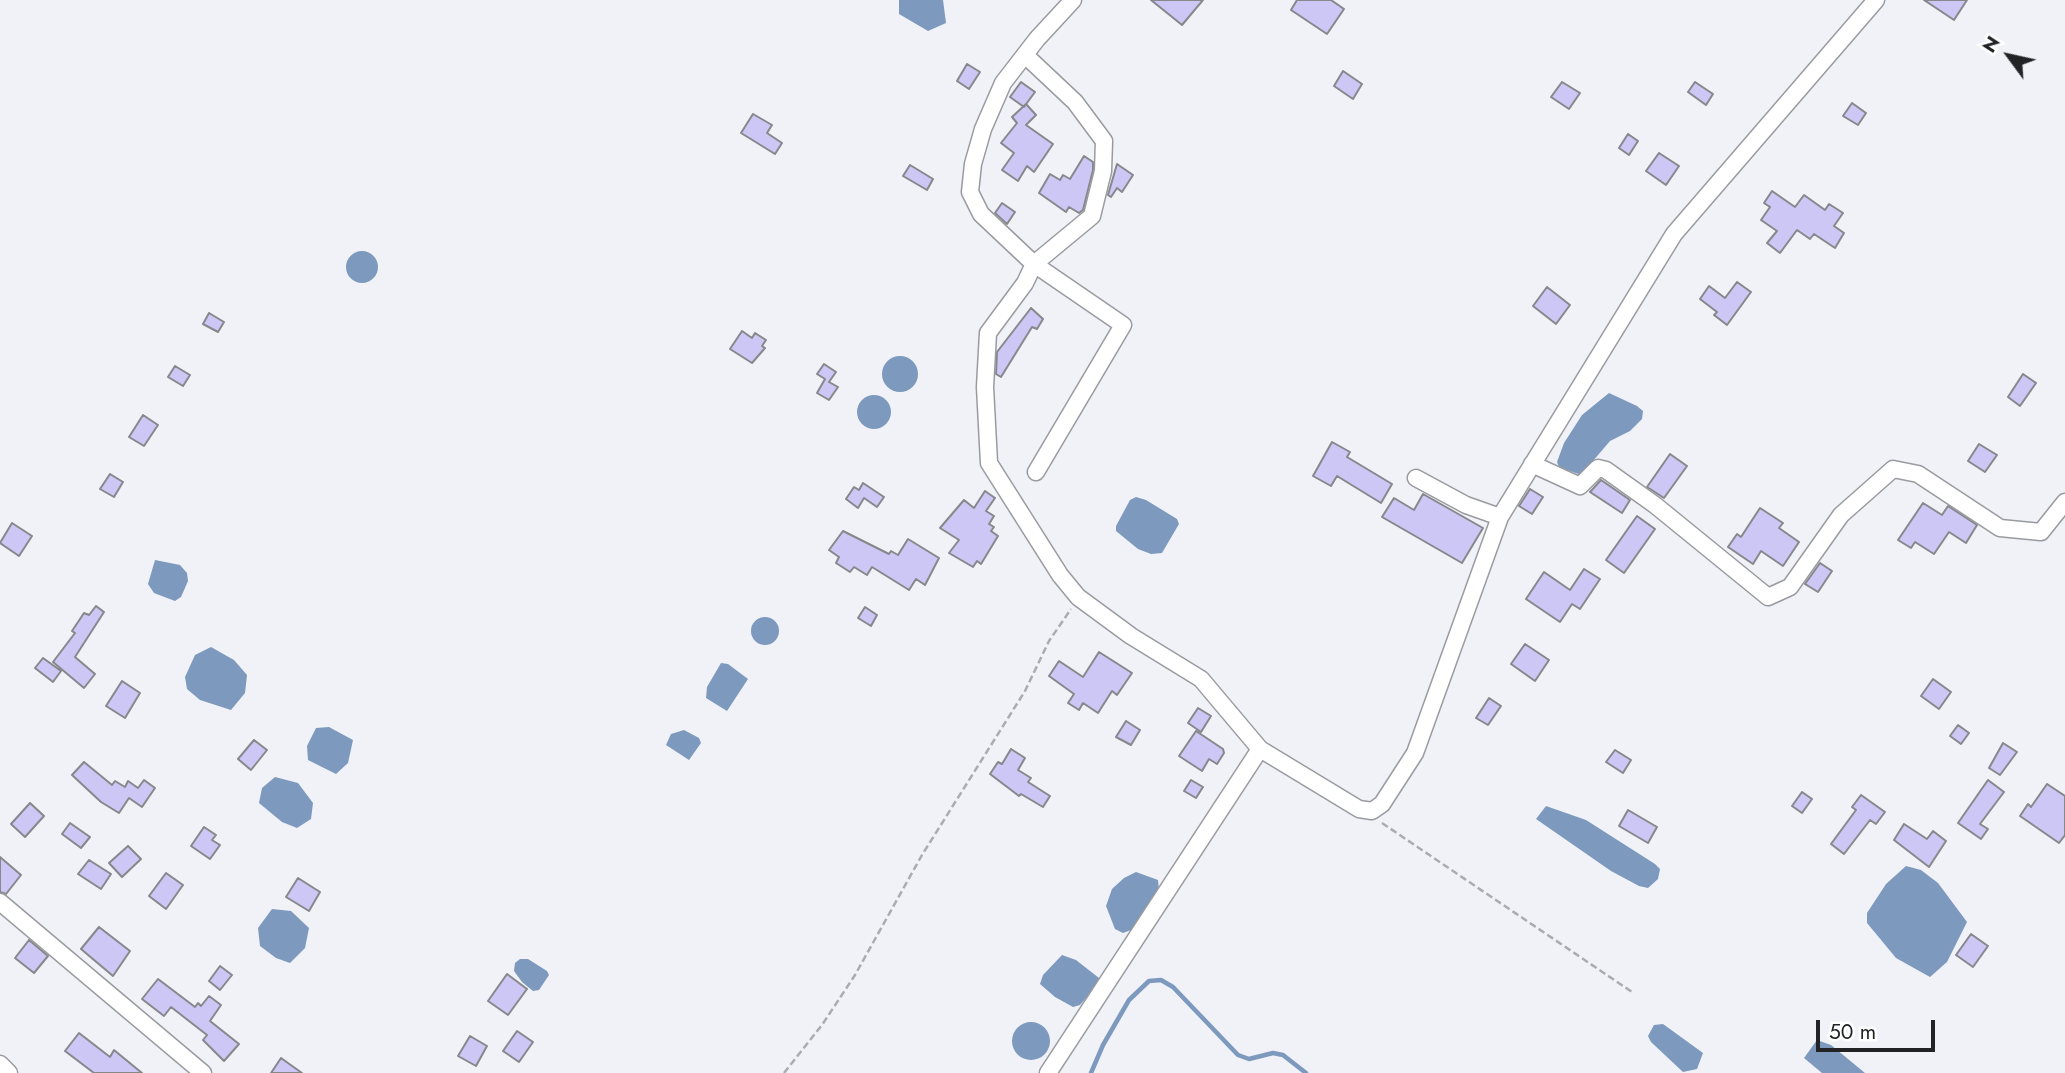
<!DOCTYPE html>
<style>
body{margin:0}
#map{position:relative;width:2065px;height:1073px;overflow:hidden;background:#f0f2f7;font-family:Jost,sans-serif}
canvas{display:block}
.north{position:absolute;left:1974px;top:21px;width:70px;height:70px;-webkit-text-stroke:5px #fff;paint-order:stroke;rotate:303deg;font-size:19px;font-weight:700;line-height:28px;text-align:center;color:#222324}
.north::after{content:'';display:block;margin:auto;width:24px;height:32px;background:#222324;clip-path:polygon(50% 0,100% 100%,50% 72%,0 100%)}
.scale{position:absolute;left:1816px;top:1020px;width:119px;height:32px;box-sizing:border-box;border:4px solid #222324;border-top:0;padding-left:9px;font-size:21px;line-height:24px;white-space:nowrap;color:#222324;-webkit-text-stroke:5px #fff;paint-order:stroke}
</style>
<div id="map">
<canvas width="2065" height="1073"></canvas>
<div class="north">N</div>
<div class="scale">50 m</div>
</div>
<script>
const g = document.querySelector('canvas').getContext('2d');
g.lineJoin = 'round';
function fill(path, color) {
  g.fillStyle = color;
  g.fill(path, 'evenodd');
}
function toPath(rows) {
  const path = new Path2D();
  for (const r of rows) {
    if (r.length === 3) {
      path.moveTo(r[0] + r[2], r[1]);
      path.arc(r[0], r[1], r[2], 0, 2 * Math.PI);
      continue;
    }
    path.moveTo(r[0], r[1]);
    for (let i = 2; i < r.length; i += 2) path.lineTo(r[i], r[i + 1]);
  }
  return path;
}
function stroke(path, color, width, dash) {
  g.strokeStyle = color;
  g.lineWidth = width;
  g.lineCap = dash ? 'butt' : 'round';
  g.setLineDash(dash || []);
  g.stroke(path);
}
fill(toPath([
 [899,0,943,0,946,23,928,31,899,14],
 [362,267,16],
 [900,374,18],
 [1609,393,1637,406,1643,411,1642,419,1630,431,1610,441,1581,475,1559,467,1557,462,1564,443,1582,415],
 [874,412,17],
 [1136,497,1146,500,1177,519,1179,524,1162,553,1151,554,1138,549,1116,531,1116,526,1130,500],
 [155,560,180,565,187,573,188,581,181,597,175,601,154,593,148,584],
 [765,631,14],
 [211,647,234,660,247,675,245,693,231,710,200,700,187,689,185,677,195,655],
 [721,663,728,664,748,679,727,711,706,698,707,687],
 [329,727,353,740,348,763,336,774,308,760,307,746,316,728],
 [684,730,699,738,701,743,689,760,666,745,671,734],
 [275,777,298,783,313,803,311,819,297,828,282,822,259,803,262,788],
 [1546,806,1586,820,1655,864,1660,869,1658,879,1648,888,1639,886,1611,871,1536,819],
 [1906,866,1921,870,1938,883,1967,922,1947,962,1930,977,1896,958,1867,923,1867,913,1886,884],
 [1136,872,1158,880,1159,890,1131,930,1123,933,1115,929,1106,906,1112,889,1124,878],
 [272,909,291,911,309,928,305,948,290,963,276,958,260,946,258,928],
 [1062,955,1076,960,1099,978,1100,982,1080,1005,1073,1007,1055,997,1040,984,1043,975],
 [520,959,528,959,547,971,549,975,539,990,533,991,522,982,514,971,515,963],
 [1031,1041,19],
 [1663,1024,1703,1053,1697,1069,1683,1072,1651,1042,1648,1036,1654,1025],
 [1817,1040,1831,1045,1865,1073,1822,1073,1804,1058]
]), '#7d99bd');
stroke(toPath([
 [1091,1073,1103,1045,1129,1000,1149,981,1161,980,1173,987,1238,1055,1249,1059,1273,1053,1283,1055,1306,1073]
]), '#7d99bd', 4.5);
const building = toPath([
 [1151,0,1203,0,1182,25,1151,0],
 [1297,0,1331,0,1344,9,1327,34,1291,10,1297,0],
 [1924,0,1967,0,1954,20,1924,0],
 [967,64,980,72,969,89,957,81,967,64],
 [1343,71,1362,84,1353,99,1334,86,1343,71],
 [1021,82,1035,92,1024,107,1010,97,1021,82],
 [1562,82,1580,93,1569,109,1551,97,1562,82],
 [1695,82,1713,94,1706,105,1688,92,1695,82],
 [1852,103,1866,113,1858,125,1843,116,1852,103],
 [1026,104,1036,115,1026,125,1053,144,1034,172,1027,166,1018,181,1002,170,1014,153,1001,143,1017,123,1012,117,1026,104],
 [753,114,772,125,767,133,782,143,775,154,741,133,753,114],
 [1628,134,1638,141,1629,155,1619,148,1628,134],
 [1659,153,1679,166,1666,185,1646,171,1659,153],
 [1084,156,1093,162,1093,170,1083,210,1079,213,1069,207,1066,212,1039,193,1050,174,1060,180,1063,175,1070,179,1084,156],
 [1117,164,1133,175,1122,192,1117,188,1111,197,1108,195,1117,164],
 [910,165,933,179,927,190,903,176,910,165],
 [1772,191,1795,207,1804,195,1825,210,1829,204,1843,213,1834,226,1844,233,1835,248,1814,234,1810,239,1797,230,1780,253,1767,243,1777,231,1761,220,1770,207,1764,203,1772,191],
 [1002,203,1015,212,1007,224,995,213,1002,203],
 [1737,282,1751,292,1727,325,1714,315,1717,312,1700,299,1709,286,1725,298,1737,282],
 [1547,287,1570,305,1556,324,1533,306,1547,287],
 [1031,308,1043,319,1037,329,1032,327,1001,377,996,374,997,352,1031,308],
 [209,313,224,322,218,332,203,324,209,313],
 [742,331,752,338,755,333,766,340,762,346,765,348,752,363,730,349,742,331],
 [824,364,836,372,829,382,838,387,829,400,817,393,825,379,817,374,824,364],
 [175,366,190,375,183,386,168,377,175,366],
 [2023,374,2036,383,2020,406,2008,397,2023,374],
 [143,415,158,425,144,446,129,437,143,415],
 [1332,442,1350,452,1347,457,1392,484,1381,503,1337,476,1331,486,1313,476,1332,442],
 [1979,444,1997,455,1985,472,1968,461,1979,444],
 [1670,454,1687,466,1664,498,1647,487,1670,454],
 [110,474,123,482,114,497,100,489,110,474],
 [1601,480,1630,500,1622,513,1590,492,1601,480],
 [863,483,884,497,877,507,864,498,858,508,846,499,854,487,859,490,863,483],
 [1530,489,1543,497,1532,514,1519,506,1530,489],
 [985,491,995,498,986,511,994,516,989,524,994,527,991,531,998,536,981,564,977,561,973,567,949,553,959,540,940,528,964,500,974,508,985,491],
 [1423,494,1483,528,1462,563,1382,517,1394,498,1414,510,1423,494],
 [1923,503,1942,515,1948,506,1977,525,1966,543,1949,532,1934,554,1915,542,1911,548,1898,540,1923,503],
 [1760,508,1783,523,1779,528,1799,542,1783,566,1761,551,1753,564,1728,547,1737,534,1741,537,1760,508],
 [1637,516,1655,529,1624,573,1606,560,1637,516],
 [12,523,32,536,19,556,0,543,12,523],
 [843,531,889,554,891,551,898,555,908,539,939,558,925,585,916,579,909,590,872,567,867,575,854,567,850,572,836,563,839,557,829,550,843,531],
 [1820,563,1832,571,1818,592,1805,584,1820,563],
 [1584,569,1600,579,1580,609,1572,604,1560,622,1526,599,1544,572,1570,590,1584,569],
 [96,606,104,612,75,657,95,674,84,688,53,662,75,633,72,631,84,613,89,615,96,606],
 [865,607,877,615,871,626,858,618,865,607],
 [1525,644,1549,660,1535,681,1511,664,1525,644],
 [1099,652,1132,673,1117,695,1112,691,1098,713,1083,703,1079,710,1068,703,1074,694,1049,676,1059,661,1083,677,1099,652],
 [43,658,61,671,53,682,35,668,43,658],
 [1933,679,1951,692,1939,709,1921,696,1933,679],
 [122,681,140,693,125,718,106,706,122,681],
 [1489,698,1501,706,1488,725,1476,718,1489,698],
 [1198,708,1211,716,1201,732,1188,723,1198,708],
 [1126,721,1140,730,1131,745,1116,737,1126,721],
 [1958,725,1969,733,1961,744,1950,736,1958,725],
 [1196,731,1223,749,1224,753,1217,764,1209,759,1202,771,1179,756,1196,731],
 [254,740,267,750,251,770,238,759,254,740],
 [2003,743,2017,752,2000,775,1989,768,2003,743],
 [1011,749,1025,758,1018,770,1031,778,1028,782,1050,796,1043,807,1021,794,1019,796,990,774,998,762,1002,764,1011,749],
 [1615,750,1631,760,1623,773,1606,762,1615,750],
 [84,762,112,785,115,781,125,787,128,781,138,788,144,780,155,788,142,807,129,798,119,813,101,802,72,775,84,762],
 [1191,780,1203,787,1196,798,1184,791,1191,780],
 [1988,780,2004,792,1980,824,1988,829,1981,839,1958,823,1988,780],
 [2047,784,2065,796,2065,835,2059,843,2020,816,2028,804,2031,807,2047,784],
 [1802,792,1812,799,1802,813,1792,806,1802,792],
 [1861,795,1885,812,1876,824,1870,820,1844,854,1831,844,1856,810,1852,807,1861,795],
 [30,803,44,816,25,837,11,824,30,803],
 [1628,810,1657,827,1648,843,1619,826,1628,810],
 [70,823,90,837,81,848,62,834,70,823],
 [1904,824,1927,839,1933,831,1946,841,1929,867,1894,840,1904,824],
 [204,827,216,835,212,840,220,845,210,859,191,846,204,827],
 [128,846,141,859,122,877,109,863,128,846],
 [0,857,21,875,6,894,0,892,0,857],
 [89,860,111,874,101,889,78,874,89,860],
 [166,873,183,885,166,909,149,896,166,873],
 [298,878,320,892,309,911,286,897,298,878],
 [99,927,130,951,113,976,81,949,99,927],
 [1971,934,1988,946,1973,967,1956,955,1971,934],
 [29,940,48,956,34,973,15,958,29,940],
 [220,966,232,975,220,990,209,981,220,966],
 [507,974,527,989,508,1015,488,1001,507,974],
 [158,979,195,1007,198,1003,201,1006,209,996,221,1005,210,1021,239,1044,224,1061,203,1040,207,1035,171,1007,164,1016,142,999,158,979],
 [517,1031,533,1042,519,1062,503,1051,517,1031],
 [79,1033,110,1057,114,1050,142,1073,94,1073,65,1051,79,1033],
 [470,1036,487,1046,476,1066,458,1056,470,1036],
 [281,1058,302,1073,271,1073,281,1058]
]);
fill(building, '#ccc7f4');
stroke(building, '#87878c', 2);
const street = toPath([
 [1073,0,1037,39,1003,83,983,129,973,164,970,192,981,214,1034,264,1025,283,988,333,985,387,989,463,1060,575,1078,597,1131,636,1201,679,1260,749,1359,809,1372,811,1382,804,1415,753,1500,517,1674,234,1876,0],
 [1025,55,1075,102,1104,141,1103,171,1092,216,1034,264,1123,325,1036,472],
 [1532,464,1580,486,1598,468,1606,470,1655,505,1768,597,1790,587,1841,515,1893,469,1918,474,2000,528,2041,532,2065,502],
 [1416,478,1466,505,1500,517],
 [0,902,203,1073],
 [0,1064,9,1073],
 [1048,1073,1260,749]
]);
stroke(street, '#999ba0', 19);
stroke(toPath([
 [1382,823,1632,992],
 [784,1073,822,1025,855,975,922,855,1025,691,1049,641,1071,609]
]), '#aaacb0', 2.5, [7, 3.5]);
stroke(street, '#fff', 16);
</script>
